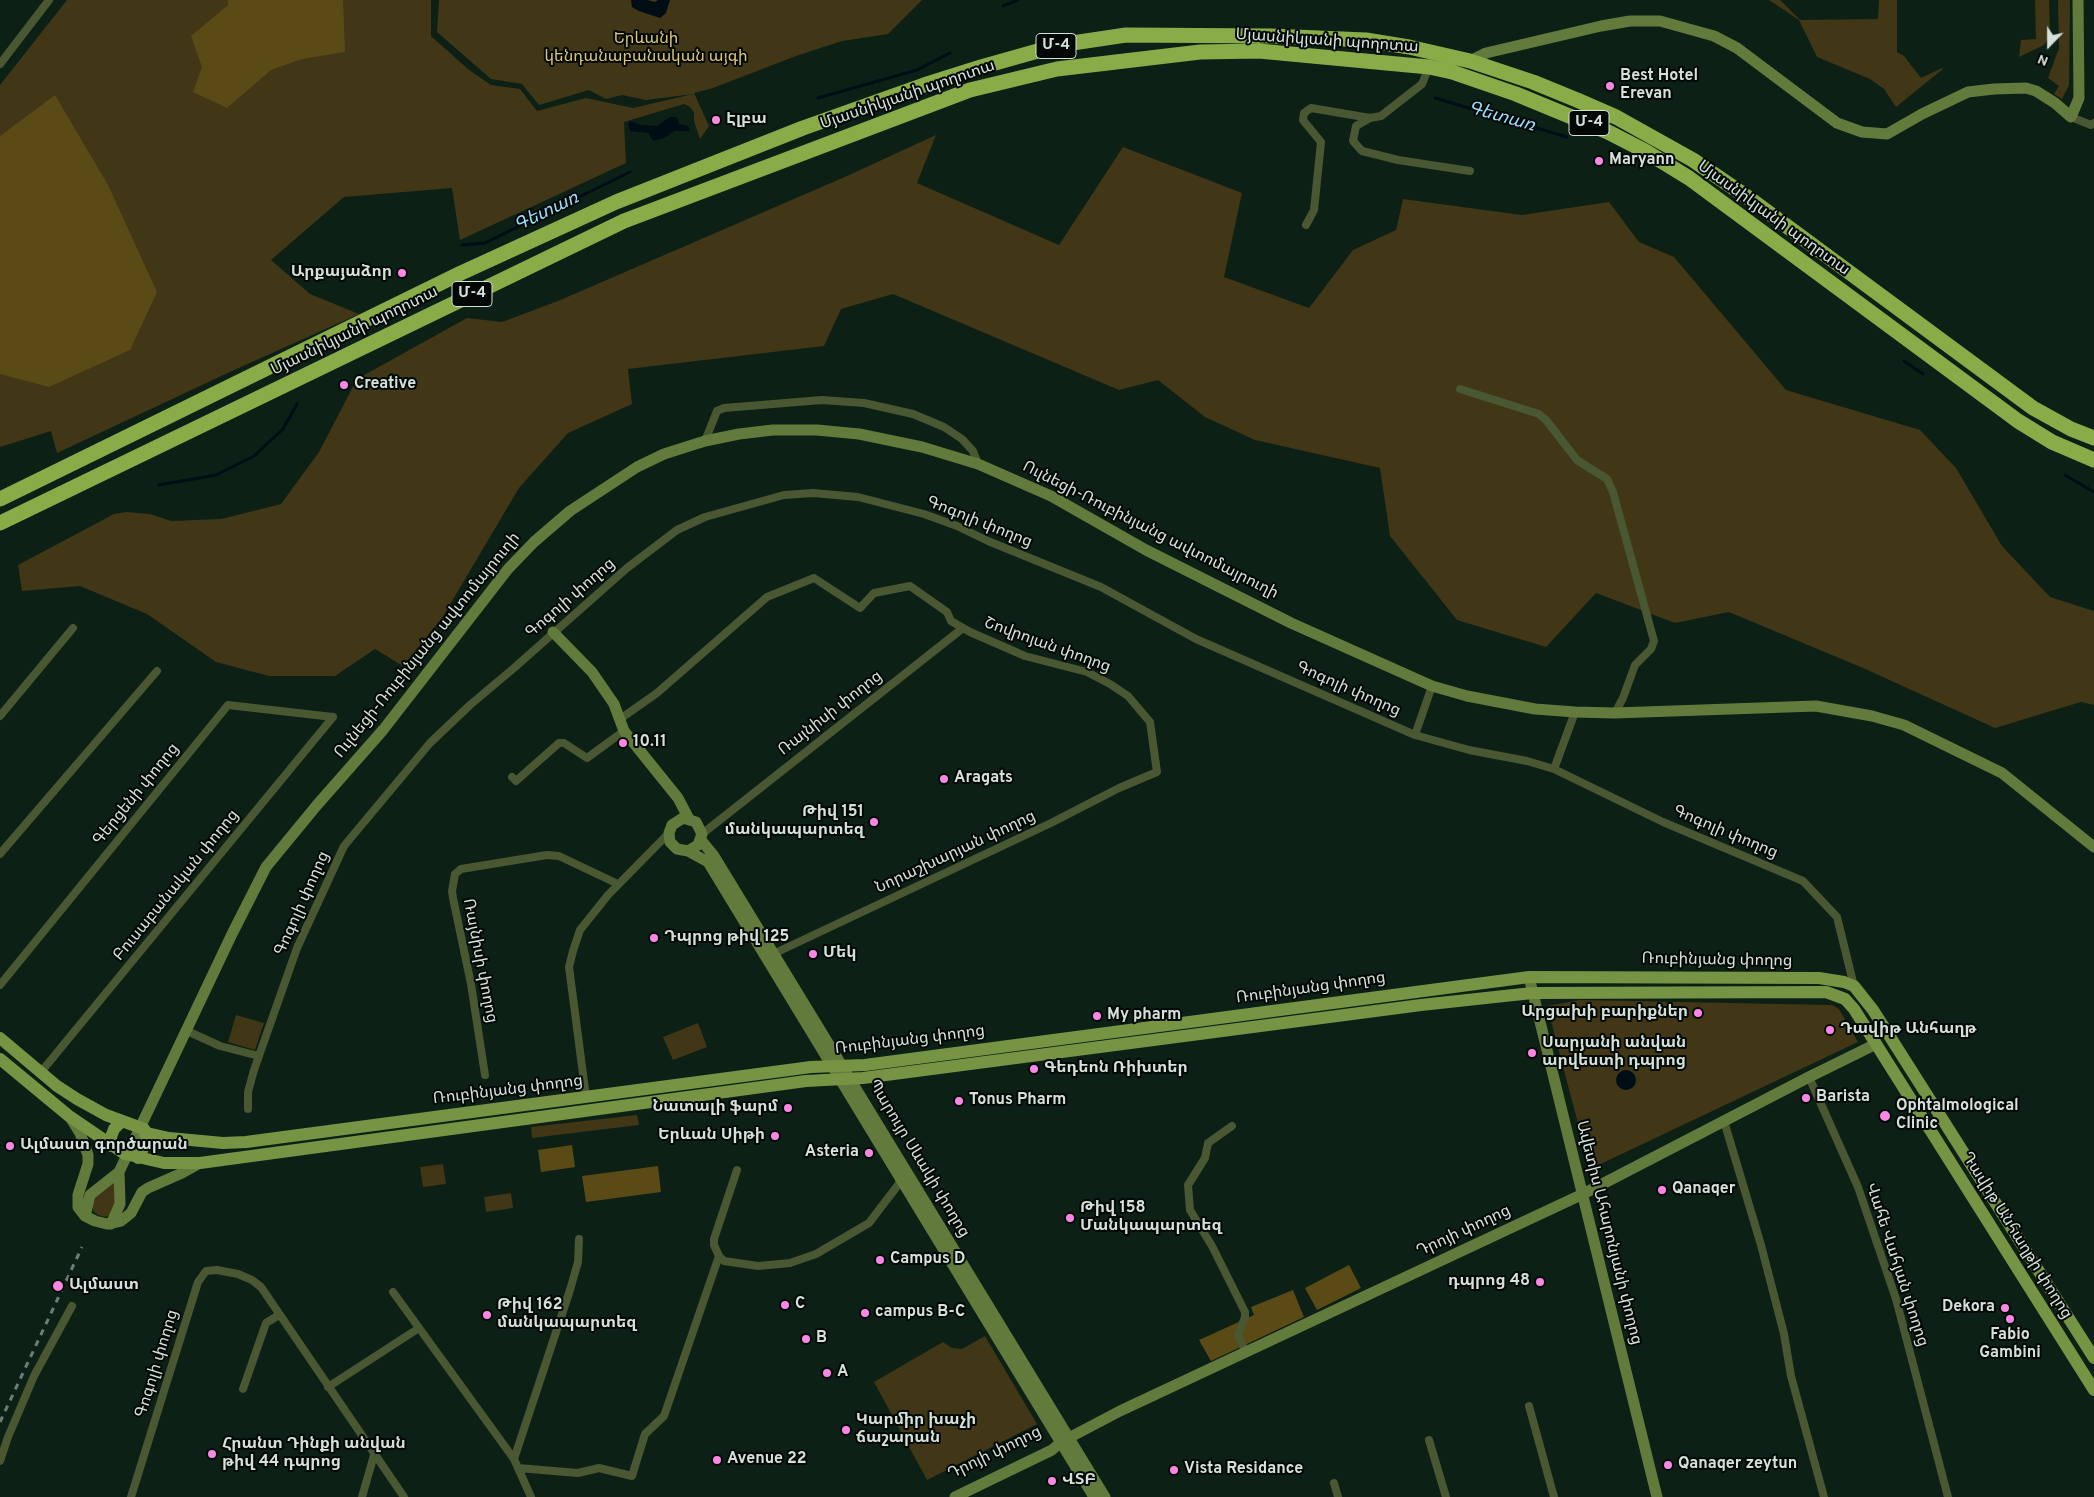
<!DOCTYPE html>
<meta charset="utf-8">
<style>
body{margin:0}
#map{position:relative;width:2094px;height:1497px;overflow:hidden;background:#0c2016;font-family:Overpass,sans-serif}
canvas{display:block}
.north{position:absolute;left:2024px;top:20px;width:50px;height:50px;-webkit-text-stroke:4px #020805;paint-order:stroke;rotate:202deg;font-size:14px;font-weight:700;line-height:20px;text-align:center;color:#d5e1da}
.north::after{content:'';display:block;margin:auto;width:18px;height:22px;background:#d5e1da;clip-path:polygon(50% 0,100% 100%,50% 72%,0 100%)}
</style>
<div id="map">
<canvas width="2094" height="1497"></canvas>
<div class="north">N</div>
</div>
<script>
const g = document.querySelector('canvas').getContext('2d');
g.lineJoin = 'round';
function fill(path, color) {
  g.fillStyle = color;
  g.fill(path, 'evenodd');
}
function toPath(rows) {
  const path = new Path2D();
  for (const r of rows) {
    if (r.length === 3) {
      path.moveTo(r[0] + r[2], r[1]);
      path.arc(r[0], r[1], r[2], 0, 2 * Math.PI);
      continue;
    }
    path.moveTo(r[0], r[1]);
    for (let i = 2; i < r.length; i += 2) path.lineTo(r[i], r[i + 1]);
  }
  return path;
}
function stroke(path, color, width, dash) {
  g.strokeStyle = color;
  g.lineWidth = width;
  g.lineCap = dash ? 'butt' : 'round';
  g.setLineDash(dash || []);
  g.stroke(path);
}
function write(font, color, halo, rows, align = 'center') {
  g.font = font + ' Overpass,"Noto Sans Armenian",sans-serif';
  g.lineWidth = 4;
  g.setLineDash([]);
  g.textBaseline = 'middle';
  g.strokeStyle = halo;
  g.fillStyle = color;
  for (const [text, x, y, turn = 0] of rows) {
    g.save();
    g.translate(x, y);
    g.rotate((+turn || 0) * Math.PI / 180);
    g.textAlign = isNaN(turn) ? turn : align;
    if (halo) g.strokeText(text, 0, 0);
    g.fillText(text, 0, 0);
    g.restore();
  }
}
fill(toPath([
 [67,0,431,0,431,36,469,70,491,85,520,89,537,111,586,98,633,108,693,94,646,100,622,95,606,99,589,90,539,105,522,84,491,79,437,32,439,0,922,0,888,34,842,41,796,56,713,88,694,93,709,126,700,139,694,121,694,112,690,107,684,104,624,122,626,163,460,240,452,188,344,197,271,260,310,294,359,314,232,371,57,453,51,431,0,447,0,85],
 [1769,0,1780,0,1800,20,1878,19,1879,0,1897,0,1897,52,1904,56,1921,78,1942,68,1943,69,1896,107,1884,89,1870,79,1817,57,1799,20],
 [2035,0,2049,0,2050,36,2044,45,2019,57,2021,40,2036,39],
 [2058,0,2070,0,2069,85,2062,99,2054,94,2059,86,2048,78,2059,48],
 [936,135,917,183,1059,245,1123,147,1242,193,1224,277,1309,308,1353,250,1396,230,1403,199,1522,215,1609,202,1639,242,1674,257,1786,390,1920,430,1956,468,2002,546,2050,597,2094,611,2094,705,2081,702,1995,728,1863,668,1729,612,1675,623,1596,593,1546,647,1457,620,1390,536,1380,468,1255,440,1205,417,1158,380,1119,390,893,294,841,309,824,346,628,369,632,404,568,433,519,488,442,618,403,666,375,649,335,676,269,676,216,662,147,614,80,586,22,591,18,565,114,514,126,512,150,514,171,521,221,519,281,504,319,452,357,379,467,318,502,322,558,301,847,176],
 [1580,1000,1832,1005,1839,1009,1858,1042,1590,1169,1547,1006],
 [236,1015,264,1023,255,1050,228,1042],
 [698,1023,707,1047,673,1060,663,1037],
 [637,1115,639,1125,532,1138,531,1127],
 [443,1164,446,1184,423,1187,420,1167],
 [114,1183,118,1201,111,1215,105,1217,98,1215,93,1211,91,1201],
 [511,1193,513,1208,486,1212,484,1197],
 [985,1336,1037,1424,927,1480,874,1382,943,1342,952,1348,962,1349]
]), '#413615');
fill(toPath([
 [228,0,343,0,345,52,302,59,271,70,227,108,193,92,202,67,191,36,228,5],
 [55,95,108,185,157,292,130,350,49,387,0,374,0,136],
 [572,1145,575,1167,541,1172,538,1150],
 [658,1166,661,1192,586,1202,582,1176],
 [1349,1265,1361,1288,1317,1310,1305,1288],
 [1293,1290,1304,1317,1211,1361,1199,1340,1254,1315,1251,1307]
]), '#5a4a15');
fill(toPath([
 [631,0,647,0,655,2,658,0,670,0,666,13,660,18,639,11,632,7],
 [670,117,677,117,679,124,688,126,690,131,674,131,666,137,654,141,651,139,649,133,630,131,628,124,630,121,641,125,657,126],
 [1626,1080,10]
]), '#000d15');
stroke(toPath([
 [1003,6,1018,0],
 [818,98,917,70,950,53],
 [1435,98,1567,137],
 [1619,157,1634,165],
 [462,245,485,243,630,172],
 [1904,361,1923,374],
 [2065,475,2094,492],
 [159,485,216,475,254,456,283,429,297,404]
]), '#000d15', 3);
stroke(toPath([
 [0,64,49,0],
 [2071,117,2091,125,2094,123],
 [1370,118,1356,126,1353,141,1362,151,1398,160,1470,171],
 [1306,225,1314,210,1321,142,1303,120,1304,113,1311,108,1370,118,1381,116,1422,84,1429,67],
 [1460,389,1539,414,1546,420,1577,460,1607,479,1613,492,1654,641,1651,649,1635,665,1623,698,1615,713],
 [705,441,717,411,724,408,822,400,864,403,913,414,944,427,962,439,973,451,978,464],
 [0,716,73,628],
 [620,719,657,693,767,597,814,578,860,608,874,593,910,586,947,612,951,621,970,632,1025,656,1087,672,1110,684,1128,696,1150,722,1157,772,1119,788,1051,823,771,955],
 [1415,735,1432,686],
 [1554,769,1575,712],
 [512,777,516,781,559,743,564,743,587,758,624,731],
 [702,834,963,628],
 [0,854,157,671],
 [0,985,228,705,333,717],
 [185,1030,220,1046,259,1056],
 [41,1072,333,717],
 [485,1075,471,984,453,898,452,891,455,874,461,869,547,855,559,856,618,884],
 [1809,1077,1858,1187,1896,1299,1948,1497],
 [586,1097,569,967,573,951,580,930,608,895,669,833],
 [248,1109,248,1092,254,1070,297,948,344,846,430,743,470,705,514,668,627,568,677,530,705,517,784,495,813,493,858,497,924,514,957,526,988,541,1101,587,1196,639,1415,735,1469,750,1527,761,1554,769,1663,822,1803,881,1837,917,1854,986],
 [1724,1121,1761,1245,1784,1334,1791,1376,1824,1497],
 [1232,1126,1208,1143,1205,1158,1188,1185,1190,1210,1212,1246,1245,1312,1245,1317,1238,1335,1246,1353],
 [719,1256,724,1261,758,1266,790,1263,816,1254,869,1223,898,1185,901,1178],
 [393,1292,514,1459,531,1497],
 [328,1387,419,1328],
 [243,1389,266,1323,279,1315],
 [1529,1406,1554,1497],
 [1429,1440,1446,1497],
 [514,1459,570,1290,578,1262,579,1239],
 [0,1461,8,1437,34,1376,72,1306],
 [518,1468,578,1473,599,1468,632,1476,645,1434,664,1416,719,1256,714,1245,714,1239,737,1170],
 [1334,1483,1338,1497],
 [131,1497,198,1282,206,1271,217,1270,238,1274,252,1280,261,1287,404,1497],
 [362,1497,374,1455]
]), '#495732', 8);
stroke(toPath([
 [1470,61,1486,53,1601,26,1630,21,1660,21,1714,36,1737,48,1837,123,1862,132,1887,134,1922,114,1968,92,1994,89,2026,88,2036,91,2055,103,2071,117,2079,98,2078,0],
 [553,632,592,672,614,704,624,731,678,798,689,819],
 [701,840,714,856,1105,1497],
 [688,851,698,845,702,834,696,822,683,818,672,825,669,833,670,842,677,849,688,851,708,862,1094,1497],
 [1529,977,1657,1497],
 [70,1117,80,1133,88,1155,88,1164,78,1195,78,1207,85,1216,95,1221,107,1224,121,1221,131,1213,142,1192,148,1188,182,1173,200,1163],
 [85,1216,90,1195,119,1172,232,934,266,867,317,805,383,730,508,569,534,542,570,511,637,467,664,454,705,441,739,434,773,430,817,430,859,434,922,447,978,464,1051,496,1146,550,1291,623,1432,686,1467,696,1535,709,1575,712,1615,713,1816,706,1872,716,1904,725,2002,773,2094,847],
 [111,1224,120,1204,119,1172],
 [955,1497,1052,1450,1061,1442,1120,1411,1583,1194,1809,1077,1876,1044]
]), '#637a3d', 11);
stroke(toPath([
 [0,1038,57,1086,77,1099,106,1115,144,1129,147,1133,169,1138,223,1143,246,1142,811,1067,865,1065,1529,977,1819,978,1844,982,1854,986,1873,1010,2094,1358],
 [0,1059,69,1116,125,1154,164,1163,200,1163,806,1081,863,1078,1421,1005,1532,993,1826,992,1845,999,1854,1009,2094,1390],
 [111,1146,111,1137,114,1129,122,1121],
 [138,1158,145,1145,147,1138,145,1134,147,1133]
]), '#779444', 12);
stroke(toPath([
 [0,499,461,273,616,202,803,128,924,85,981,67,1059,45,1126,35,1271,36,1366,40,1409,47,1470,61,1533,82,1577,100,1616,117,1693,160,1750,199,2033,408,2071,429,2094,438],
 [0,523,624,221,970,90,1057,69,1200,52,1259,51,1429,67,1452,72,1516,94,1608,132,1645,151,1689,178,2018,421,2052,442,2094,460]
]), '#89ac49', 15);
stroke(toPath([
 [0,1422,82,1247]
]), '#6e7e76', 3, [6, 6]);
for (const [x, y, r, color] of [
 [1610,86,5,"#fb87e5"],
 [716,120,5,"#fb87e5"],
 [1599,161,5,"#fb87e5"],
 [402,273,5,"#fb87e5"],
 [344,385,5,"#fb87e5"],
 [623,743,5,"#fb87e5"],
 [944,779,5,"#fb87e5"],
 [874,822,5,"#fb87e5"],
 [654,938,5,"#fb87e5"],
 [813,954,5,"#fb87e5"],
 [1698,1013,5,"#fb87e5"],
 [1097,1016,5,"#fb87e5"],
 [1830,1030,5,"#fb87e5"],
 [1532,1053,5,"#fb87e5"],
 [1034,1069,5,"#fb87e5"],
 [1806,1098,5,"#fb87e5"],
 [959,1101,5,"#fb87e5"],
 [788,1108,5,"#fb87e5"],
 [1885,1116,6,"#fb87e5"],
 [775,1136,5,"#fb87e5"],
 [10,1146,5,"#fb87e5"],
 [869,1153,5,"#fb87e5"],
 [1662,1190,5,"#fb87e5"],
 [1070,1218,5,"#fb87e5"],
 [880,1260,5,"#fb87e5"],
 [1540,1282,5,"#fb87e5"],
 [58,1286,6,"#fb87e5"],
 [785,1305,5,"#fb87e5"],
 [2005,1308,5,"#fb87e5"],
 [865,1313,5,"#fb87e5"],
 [487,1315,5,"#fb87e5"],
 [2010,1319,5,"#fb87e5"],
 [806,1339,5,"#fb87e5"],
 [827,1373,5,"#fb87e5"],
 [846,1430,5,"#fb87e5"],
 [212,1454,5,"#fb87e5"],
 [717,1460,5,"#fb87e5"],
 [1668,1465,5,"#fb87e5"],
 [1174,1470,5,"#fb87e5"],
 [1052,1481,5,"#fb87e5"]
]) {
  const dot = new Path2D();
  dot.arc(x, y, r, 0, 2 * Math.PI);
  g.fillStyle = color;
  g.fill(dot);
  stroke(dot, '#020805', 2);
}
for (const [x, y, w] of [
 [1056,46,40],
 [1589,123,40],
 [472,294,40]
]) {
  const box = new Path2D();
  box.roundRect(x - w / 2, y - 12.5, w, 25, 4);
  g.fillStyle = '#020805';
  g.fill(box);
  stroke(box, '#d5e1da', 1);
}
write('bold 15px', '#d5e1da', null, [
 ["Մ-4",1056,46],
 ["Մ-4",1589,123],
 ["Մ-4",472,294]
]);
write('16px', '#dec375', '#020805', [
 ["Երևանի",646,40],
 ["կենդանաբանական այգի",646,58]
]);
write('16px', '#d5e1da', '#020805', [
 ["Մյասնիկյանի պողոտա",1327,42,4],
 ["Մյասնիկյանի պողոտա",908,96,-19],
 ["Մյասնիկյանի պողոտա",1773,219,36],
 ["Մյասնիկյանի պողոտա",355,332,-26],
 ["Գոգոլի փողոց",979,523,22],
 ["Ուլնեցի-Ռուբինյանց ավտոմայրուղի",1150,531,27],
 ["Գոգոլի փողոց",571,599,-41],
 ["Ուլնեցի-Ռուբինյանց ավտոմայրուղի",428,646,-51],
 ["Շովրոյան փողոց",1047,646,20],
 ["Գոգոլի փողոց",1348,690,24],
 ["Ռայնիսի փողոց",831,714,-38],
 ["Գերցենի փողոց",137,795,-51],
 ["Գոգոլի փողոց",1725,833,23],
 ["Նորաշխարյան փողոց",956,853,-25],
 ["Բուսաբանական փողոց",177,886,-51],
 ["Գոգոլի փողոց",303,904,-66],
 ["Ռայնիսի փողոց",479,961,79],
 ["Ռուբինյանց փողոց",1717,961,1],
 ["Ռուբինյանց փողոց",1311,989,-8],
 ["Ռուբինյանց փողոց",910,1041,-7],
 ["Ռուբինյանց փողոց",508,1091,-7],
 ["Պարույր Սևակի փողոց",918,1159,59],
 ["Դրոյի փողոց",1464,1232,-25],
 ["Ավետիս Ահարոնյանի փողոց",1608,1233,76],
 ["Դավիթ Անհաղթի փողոց",2016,1236,58],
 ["Վահե Վահյան փողոց",1896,1265,72],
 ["Գոգոլի փողոց",158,1364,-73],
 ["Դրոյի փողոց",995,1454,-26]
]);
write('bold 16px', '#d5e1da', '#020805', [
 ["Best Hotel",1620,77],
 ["Erevan",1620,95],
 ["Էլբա",726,120],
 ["Maryann",1609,161],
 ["Արքայաձոր",392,273,"right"],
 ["Creative",354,385],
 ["10.11",633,743],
 ["Aragats",954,779],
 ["Թիվ 151",864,813,"right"],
 ["մանկապարտեզ",864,831,"right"],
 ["Դպրոց թիվ 125",664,938],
 ["Մեկ",823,954],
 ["Արցախի բարիքներ",1688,1013,"right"],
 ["My pharm",1107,1016],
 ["Դավիթ Անհաղթ",1840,1030],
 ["Սարյանի անվան",1542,1044],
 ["արվեստի դպրոց",1542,1062],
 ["Գեդեոն Ռիխտեր",1044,1069],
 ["Barista",1816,1098],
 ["Tonus Pharm",969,1101],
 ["Ophtalmological",1896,1107],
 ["Clinic",1896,1125],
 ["Նատալի ֆարմ",778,1108,"right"],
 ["Երևան Սիթի",765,1136,"right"],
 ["Ալմաստ գործարան",20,1146],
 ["Asteria",859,1153,"right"],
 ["Qanaqer",1672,1190],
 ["Թիվ 158",1080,1209],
 ["Մանկապարտեզ",1080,1227],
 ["Campus D",890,1260],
 ["դպրոց 48",1530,1282,"right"],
 ["Ալմաստ",69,1286],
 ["C",795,1305],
 ["Թիվ 162",497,1306],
 ["մանկապարտեզ",497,1324],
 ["Dekora",1995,1308,"right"],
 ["campus B-C",875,1313],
 ["Fabio",2010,1336,"center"],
 ["Gambini",2010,1354,"center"],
 ["B",816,1339],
 ["A",837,1373],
 ["Կարմիր խաչի",856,1421],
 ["ճաշարան",856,1439],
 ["Հրանտ Դինքի անվան",222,1445],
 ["թիվ 44 դպրոց",222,1463],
 ["Avenue 22",727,1460],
 ["Qanaqer zeytun",1678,1465],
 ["Vista Residance",1184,1470],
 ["ՎՏԲ",1062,1481]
], 'left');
write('italic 18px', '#9df', '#020805', [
 ["Գետառ",1501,118,16],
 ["Գետառ",547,213,-26]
]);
</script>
